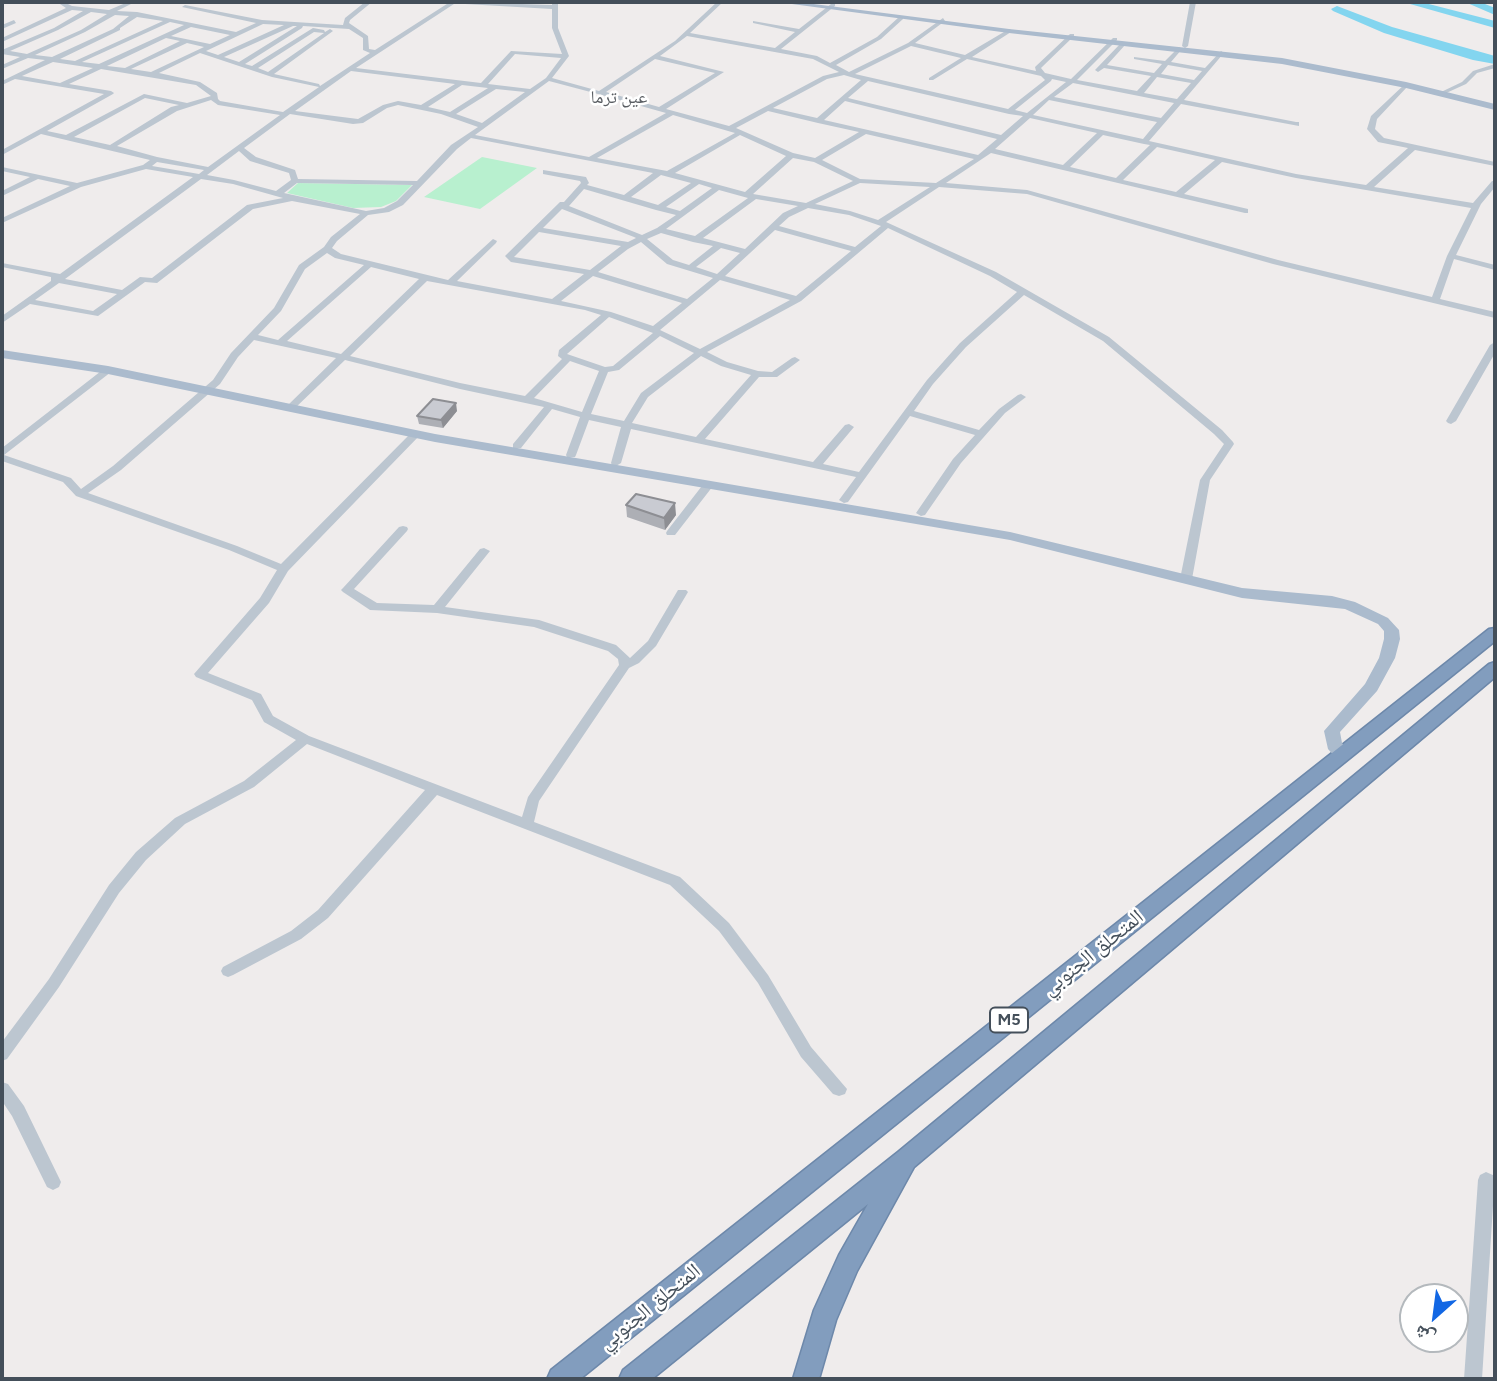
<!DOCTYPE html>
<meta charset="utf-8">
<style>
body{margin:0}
#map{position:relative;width:1497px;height:1381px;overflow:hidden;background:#efecec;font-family:Figtree,"Noto Naskh Arabic",sans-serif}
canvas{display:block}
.frame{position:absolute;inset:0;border:4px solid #444f5a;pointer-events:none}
.north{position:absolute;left:1399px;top:1283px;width:70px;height:70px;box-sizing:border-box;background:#fff;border:2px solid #b4b9bd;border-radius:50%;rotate:208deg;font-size:19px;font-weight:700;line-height:28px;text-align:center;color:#444f5a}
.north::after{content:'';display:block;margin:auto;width:24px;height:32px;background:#1267e4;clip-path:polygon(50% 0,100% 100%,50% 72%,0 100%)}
</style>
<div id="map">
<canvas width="1497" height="1381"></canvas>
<div class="frame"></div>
<div class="north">ش</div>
</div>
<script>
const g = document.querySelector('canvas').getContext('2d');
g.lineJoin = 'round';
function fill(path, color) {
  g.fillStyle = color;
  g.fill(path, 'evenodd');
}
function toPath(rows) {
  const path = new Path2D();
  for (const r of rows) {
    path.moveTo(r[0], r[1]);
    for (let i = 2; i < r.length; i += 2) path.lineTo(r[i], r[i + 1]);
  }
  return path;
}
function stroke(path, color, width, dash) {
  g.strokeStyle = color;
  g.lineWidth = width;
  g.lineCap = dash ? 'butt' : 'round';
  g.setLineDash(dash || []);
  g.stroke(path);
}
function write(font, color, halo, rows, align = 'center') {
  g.font = font + ' Figtree,"Noto Naskh Arabic",sans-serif';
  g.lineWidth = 5;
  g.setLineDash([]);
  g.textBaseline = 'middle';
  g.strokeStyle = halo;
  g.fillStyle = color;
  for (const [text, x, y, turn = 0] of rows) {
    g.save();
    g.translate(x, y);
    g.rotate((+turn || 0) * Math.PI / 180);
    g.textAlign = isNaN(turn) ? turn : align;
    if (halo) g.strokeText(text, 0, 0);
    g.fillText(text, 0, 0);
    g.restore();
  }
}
fill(toPath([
 [482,157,537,168,480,209,424,197],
 [298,183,412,185,396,201,381,207,353,208,287,193]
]), '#b8f0cf');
fill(toPath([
 [1403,2,1421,2,1495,21,1495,28,1403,2],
 [1465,2,1480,2,1495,8,1495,15,1465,2],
 [1337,6,1392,27,1495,56,1495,64,1473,60,1384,33,1333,11,1331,9,1337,6]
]), '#83d5ef');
const highway = toPath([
 [1495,628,1495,641,580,1379,547,1379,551,1370,1489,629,1495,628],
 [1495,662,1495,677,914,1167,857,1271,836,1320,819,1379,793,1379,814,1310,839,1255,868,1204,652,1379,619,1379,623,1370,898,1152,1489,664,1495,662]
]);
stroke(highway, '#6d88aa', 3);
fill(toPath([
 [57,2,64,2,72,6,109,10,128,2,135,2,117,11,137,12,236,32,256,23,182,7,185,5,262,20,343,25,345,18,365,2,372,2,350,20,349,23,368,36,369,49,375,50,450,2,457,2,356,68,481,83,511,51,562,54,552,28,552,9,465,4,462,2,552,5,552,2,558,2,558,28,569,56,552,78,599,91,675,41,717,2,723,2,690,33,775,48,795,32,753,23,753,21,799,29,831,4,835,4,835,6,781,49,817,56,830,63,877,37,899,17,903,17,903,19,881,39,836,65,849,72,908,43,943,18,945,21,915,43,965,55,1009,29,1011,30,1011,32,972,57,1036,71,1035,67,1070,34,1074,34,1074,36,1041,68,1045,73,1071,79,1113,38,1117,38,1117,40,1077,80,1137,91,1151,76,1104,68,1098,72,1095,70,1121,43,1126,44,1107,65,1154,73,1162,64,1134,59,1134,57,1165,61,1179,47,1182,49,1171,62,1205,68,1221,51,1224,53,1223,54,1184,100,1296,122,1299,122,1299,126,1181,104,1149,141,1296,174,1366,185,1408,148,1378,142,1367,129,1371,116,1406,83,1409,85,1408,86,1377,119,1375,129,1384,138,1495,162,1495,166,1415,150,1374,187,1473,203,1492,181,1495,181,1495,187,1481,204,1456,255,1495,265,1495,270,1454,259,1440,299,1495,312,1495,318,1273,264,1027,194,939,187,886,222,996,272,1109,337,1222,430,1233,442,1234,444,1210,480,1192,579,1186,582,1180,579,1200,480,1224,444,1214,434,1103,341,1024,295,966,347,933,384,914,411,979,430,999,409,1018,395,1021,394,1026,397,1005,413,961,463,925,515,921,516,916,513,953,459,975,435,910,416,848,502,844,503,839,500,856,477,631,429,621,463,616,466,612,465,611,463,621,427,589,420,576,455,575,457,567,457,566,455,580,417,552,409,521,448,513,448,513,444,544,407,460,389,345,360,293,410,287,410,287,406,336,358,254,340,238,357,220,384,121,470,88,493,237,546,281,564,412,432,420,432,421,434,288,571,269,603,208,673,261,694,273,716,309,736,522,817,528,797,619,665,618,659,608,651,534,627,437,613,370,610,343,592,341,590,343,588,399,527,403,526,407,527,408,529,407,531,354,589,377,603,434,605,480,549,484,548,490,551,445,607,539,620,616,645,630,658,648,641,678,590,686,590,688,592,656,646,639,663,629,668,539,801,534,822,680,877,729,923,768,975,811,1047,847,1089,845,1094,839,1096,833,1094,801,1057,758,983,719,931,670,885,437,795,328,918,301,939,233,975,228,977,223,975,221,971,223,967,291,931,318,910,425,790,307,744,254,787,185,824,146,860,119,893,59,987,7,1059,2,1061,2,1042,49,979,109,885,136,852,175,818,244,781,296,740,264,722,252,700,196,677,194,674,260,598,277,570,229,550,76,496,63,482,2,461,2,448,105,368,111,368,111,372,4,455,71,478,81,489,113,466,213,380,231,353,274,308,299,265,324,247,331,237,360,214,292,201,253,209,157,283,145,282,98,316,30,304,2,323,2,316,51,281,51,277,2,267,2,263,60,274,193,177,146,169,81,187,2,223,2,218,70,186,38,179,2,196,2,191,30,177,2,171,2,167,77,183,143,165,150,160,41,134,2,155,2,150,104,94,15,79,2,85,2,81,45,60,28,58,2,69,2,65,20,57,2,54,2,50,54,28,83,11,72,10,2,42,2,38,66,8,57,2],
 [91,12,107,14,81,30,27,54,10,51,58,30,91,12],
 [115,15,129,16,113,29,52,57,35,55,85,32,115,15],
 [137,17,163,21,75,61,60,59,120,30,120,28,137,17],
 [170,22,184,25,99,64,82,62,170,22],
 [263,24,284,25,218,55,206,51,263,24],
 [293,26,297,26,239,62,224,57,293,26],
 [303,26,349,29,363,38,363,50,370,53,320,86,319,84,274,74,333,31,330,29,325,32,324,30,313,28,252,66,245,64,302,28,303,26],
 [191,27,230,35,210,44,171,36,191,27],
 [314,32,324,33,268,72,258,68,314,32],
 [687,36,813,59,839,72,823,76,729,126,666,109,724,72,660,56,687,36],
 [166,38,180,41,125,68,107,66,166,38],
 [187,43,204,47,151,72,131,69,187,43],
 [911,46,961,58,929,78,929,80,933,80,967,59,1041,76,1045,80,1008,109,855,74,911,46],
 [200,53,272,77,319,87,283,112,220,101,218,99,217,93,200,82,159,73,200,53],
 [515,54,561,58,546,78,530,89,488,84,515,54],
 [655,59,715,73,659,107,606,92,655,59],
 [53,62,93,68,60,83,22,76,53,62],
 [1168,65,1202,71,1194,80,1161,74,1168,65],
 [101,69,196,85,211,96,187,103,144,94,66,135,47,131,113,94,114,93,111,91,69,84,101,69],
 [351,71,455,84,421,105,398,101,383,105,358,119,295,111,351,71],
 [844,75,861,80,817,118,773,108,827,79,844,75],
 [1157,77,1191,83,1177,99,1144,93,1157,77],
 [1052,79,1066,82,1027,113,1015,110,1051,81,1052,79],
 [549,81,598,94,666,113,589,157,475,135,549,81],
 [868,81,1009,114,1023,116,1001,135,848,98,868,81],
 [1073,83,1139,96,1174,103,1161,118,1054,97,1073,83],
 [462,85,488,88,450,112,428,107,462,85],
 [496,89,525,92,482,123,456,114,496,89],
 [145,98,179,105,171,107,110,145,74,137,145,98],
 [211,100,218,105,280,115,208,167,157,157,117,146,177,111,211,100],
 [1049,100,1157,122,1143,139,1033,115,1049,100],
 [845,101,997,139,978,155,824,120,845,101],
 [398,105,441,114,478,127,451,145,417,181,298,179,295,170,256,157,244,148,290,114,353,124,363,123,387,108,398,105],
 [768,111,818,123,859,132,815,158,793,153,736,128,768,111],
 [673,115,735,133,667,171,597,158,673,115],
 [1030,118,1097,133,1063,165,995,149,1030,118],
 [866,134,974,159,936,183,860,179,822,160,866,134],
 [740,135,786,156,745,192,675,173,740,135],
 [1103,135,1144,144,1150,145,1116,178,1070,167,1103,135],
 [471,138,653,173,624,195,587,185,589,183,586,177,543,170,543,174,580,181,581,183,564,202,560,202,505,256,511,262,584,274,552,299,457,281,496,243,497,241,493,239,448,280,341,254,332,248,337,241,368,215,389,212,403,205,457,149,471,138],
 [1157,147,1215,160,1176,192,1123,180,1157,147],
 [239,151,250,161,289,173,291,180,276,191,234,180,207,175,239,151],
 [991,153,1245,213,1248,213,1248,209,1184,194,1222,162,1296,178,1471,208,1447,256,1432,297,1278,260,1027,190,946,183,991,153],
 [793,158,814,162,853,181,806,203,753,194,793,158],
 [157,162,204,170,199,174,152,166,157,162],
 [661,175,691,183,658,205,631,197,661,175],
 [201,179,233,184,283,198,247,205,152,278,140,277,122,290,65,279,201,179],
 [297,183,413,185,397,201,384,208,366,211,284,193,297,183],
 [860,183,930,187,878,220,850,211,815,204,860,183],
 [699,184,712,188,680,211,666,207,699,184],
 [584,189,656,210,676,215,657,228,642,235,569,206,584,189],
 [719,190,748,198,695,236,666,229,719,190],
 [756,199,798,206,783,213,745,249,703,238,756,199],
 [808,208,849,215,881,226,855,247,779,226,789,217,808,208],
 [562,209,634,237,636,238,628,242,543,228,562,209],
 [888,228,990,276,1017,292,960,343,927,380,859,472,823,464,854,427,849,424,845,425,813,462,705,439,759,377,777,377,800,360,795,357,792,358,772,372,758,371,727,362,707,352,801,301,888,228],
 [775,230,851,251,796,296,725,276,775,230],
 [539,232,621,246,590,270,514,257,539,232],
 [661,233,693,242,713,246,689,265,673,260,647,239,661,233],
 [641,242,667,264,713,278,687,299,598,272,628,249,641,242],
 [721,248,740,253,717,274,696,267,721,248],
 [327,253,335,258,364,265,278,340,258,335,281,311,305,269,327,253],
 [371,267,419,279,341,354,287,341,371,267],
 [593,276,682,303,653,326,611,312,561,301,593,276],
 [720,280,790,300,700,349,660,330,720,280],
 [427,281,585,310,601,315,559,350,558,356,562,359,525,396,460,383,350,356,427,281],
 [59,283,117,294,93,311,35,300,59,283],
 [609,317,653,333,613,366,605,367,567,354,609,317],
 [660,336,694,353,641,393,624,421,591,414,608,372,619,370,660,336],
 [701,356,721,366,751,375,696,437,632,423,648,397,701,356],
 [570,361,599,371,582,412,534,398,570,361],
 [1190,2,1196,2,1188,46,1185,48,1182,46,1190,2],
 [14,20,16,23,2,29,2,25,14,20],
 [1495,64,1495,68,1477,73,1466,84,1444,94,1439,93,1462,82,1473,71,1495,64],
 [1495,342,1495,353,1456,421,1451,424,1448,423,1446,421,1490,345,1495,342],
 [709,481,714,484,713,486,675,535,667,535,666,533,667,531,705,482,709,481],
 [2,1082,8,1084,24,1106,61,1182,59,1187,53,1190,47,1187,12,1116,2,1101,2,1082],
 [1486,1172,1495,1176,1495,1190,1494,1190,1482,1379,1464,1379,1478,1180,1480,1175,1486,1172]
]), '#bcc6d0');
fill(toPath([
 [777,2,798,2,1009,29,1282,58,1406,82,1495,104,1495,110,1406,88,1282,64,1009,33,777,2],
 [2,350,108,366,435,434,1010,532,1242,588,1332,596,1355,602,1388,618,1399,630,1400,639,1395,658,1377,691,1340,732,1342,743,1350,754,1342,760,1336,758,1328,749,1324,731,1365,684,1379,658,1384,639,1384,631,1378,624,1345,609,1242,598,1010,540,435,442,108,374,2,358,2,350]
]), '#abbbcd');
fill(highway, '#829dbe');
fill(toPath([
 [457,411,443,428,419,424,417,416],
 [626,505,676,515,665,530,627,517]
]), '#adafb5');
fill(toPath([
 [456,403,457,411,443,428,441,420],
 [675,503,676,515,665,530,664,518]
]), '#8d8e93');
const building = toPath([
 [433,399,456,403,441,420,417,416,433,399],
 [636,494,675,503,664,518,626,505,636,494]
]);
fill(building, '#c9cbd2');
stroke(building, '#8d8e93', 2);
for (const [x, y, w] of [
 [1009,1020,38]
]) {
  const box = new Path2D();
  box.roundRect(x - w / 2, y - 12.5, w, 25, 5);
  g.fillStyle = '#fff';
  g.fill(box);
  stroke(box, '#444f5a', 2);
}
write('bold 16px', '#444f5a', null, [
 ["M5",1009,1020]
]);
write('18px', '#595d62', '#fff', [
 ["عين ترما",619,98]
]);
write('21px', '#444f5a', '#fff', [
 ["المتحلق الجنوبي",1093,953,-39],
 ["المتحلق الجنوبي",650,1307,-39]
]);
</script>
